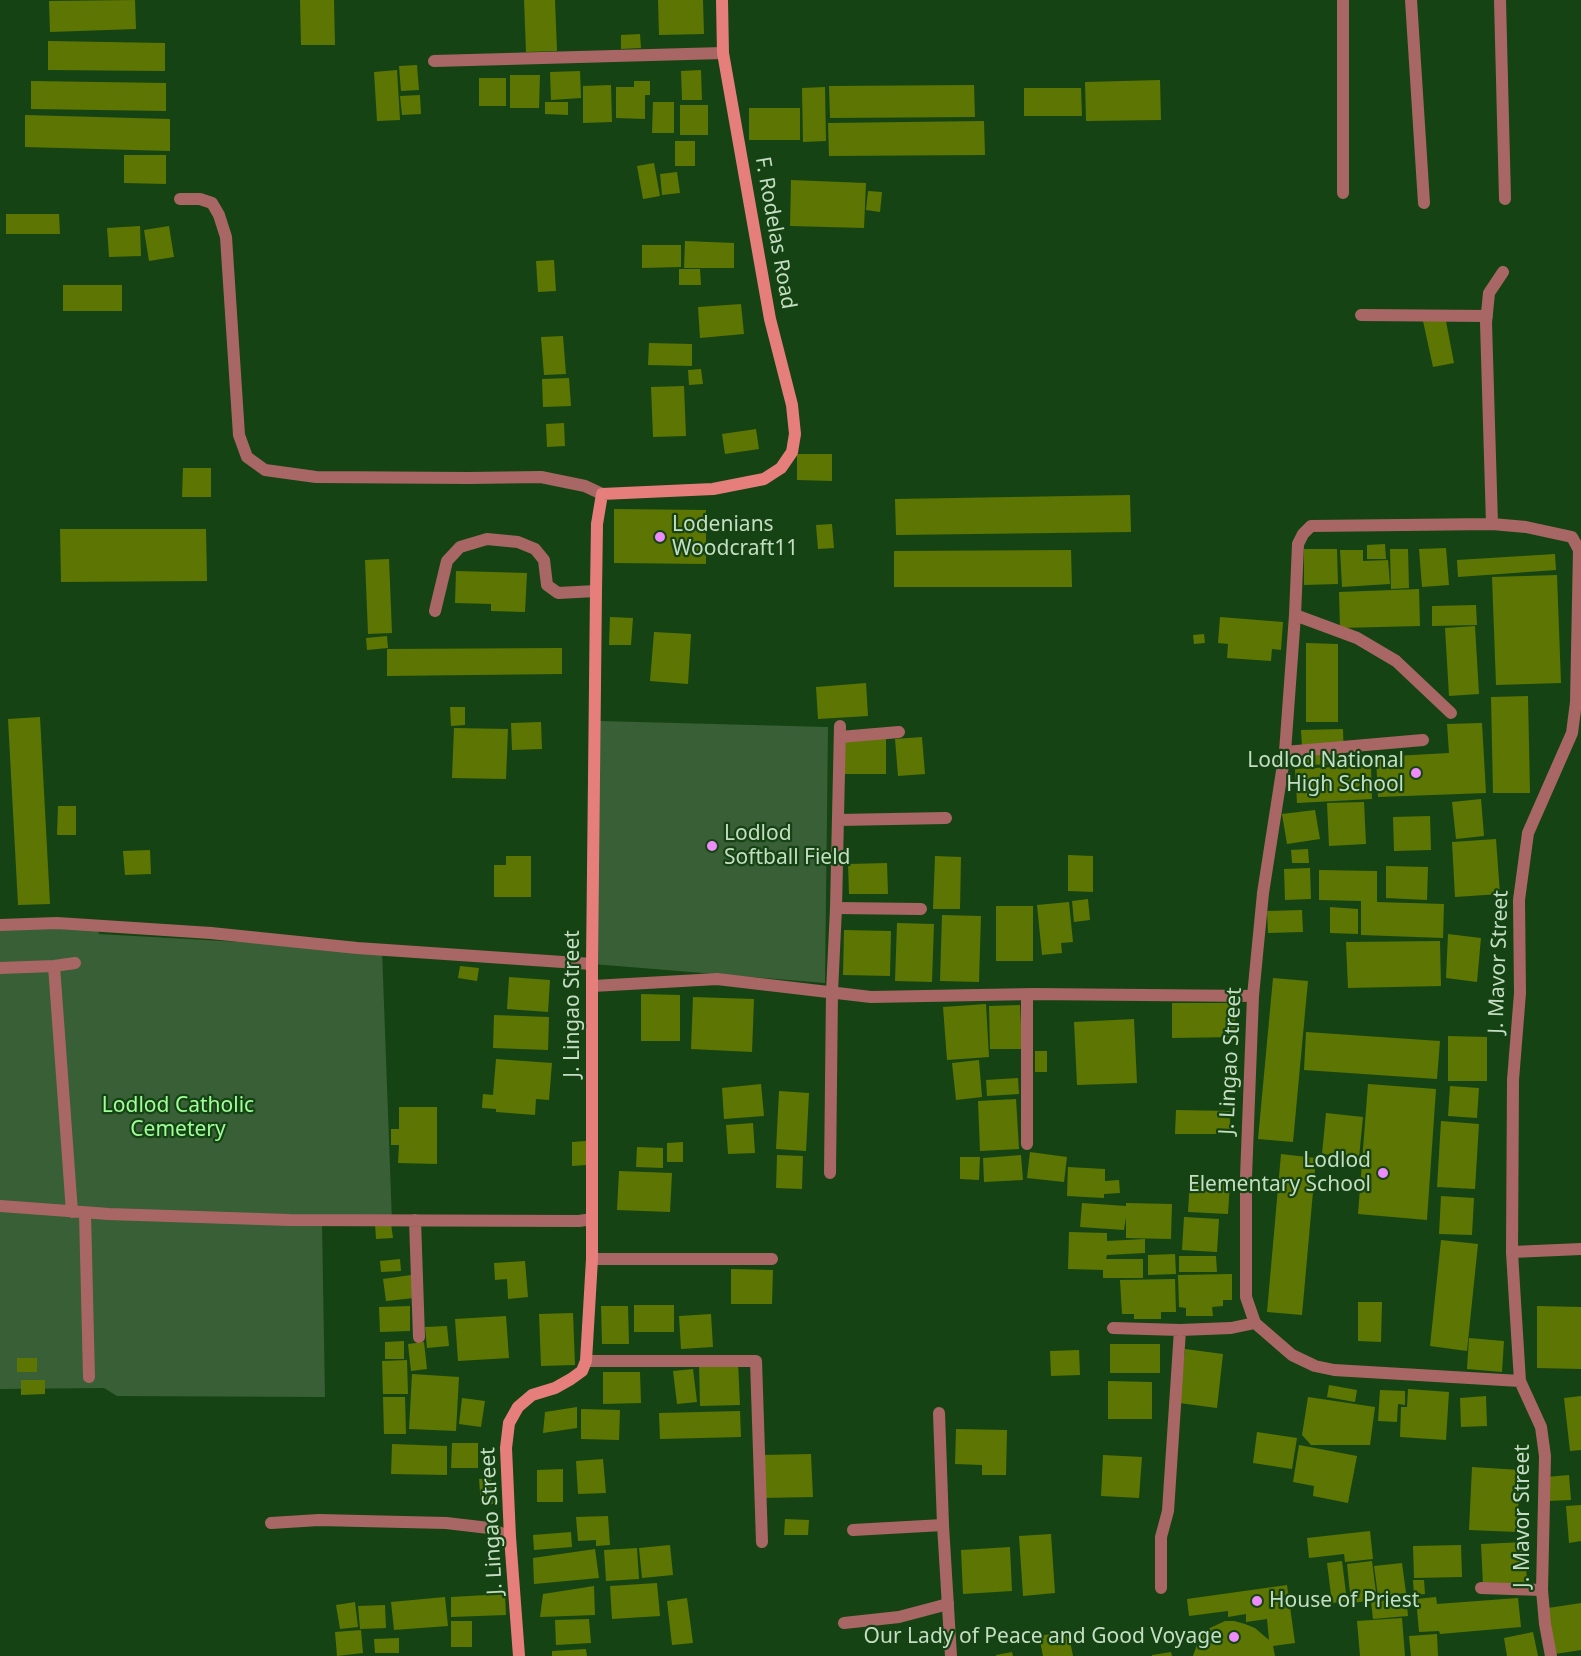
<!DOCTYPE html>
<style>
body{margin:0}
canvas{display:block;background:#154313}
</style>
<canvas width="1581" height="1656"></canvas>
<script>
const g = document.querySelector('canvas').getContext('2d');
g.lineJoin = 'round';
function fill(path, color) {
  g.fillStyle = color;
  g.fill(path, 'evenodd');
}
function toPath(rows) {
  const path = new Path2D();
  for (const r of rows) {
    path.moveTo(r[0], r[1]);
    for (let i = 2; i < r.length; i += 2) path.lineTo(r[i], r[i + 1]);
  }
  return path;
}
function stroke(path, color, width, dash) {
  g.strokeStyle = color;
  g.lineWidth = width;
  g.lineCap = dash ? 'butt' : 'round';
  g.setLineDash(dash || []);
  g.stroke(path);
}
function write(font, color, halo, rows, align = 'center') {
  g.font = font + ' "Noto Sans",sans-serif';
  g.lineWidth = 4.5;
  g.setLineDash([]);
  g.textBaseline = 'middle';
  g.strokeStyle = halo;
  g.fillStyle = color;
  for (const [text, x, y, turn = 0] of rows) {
    g.save();
    g.translate(x, y);
    g.rotate((+turn || 0) * Math.PI / 180);
    g.textAlign = isNaN(turn) ? turn : align;
    if (halo) g.strokeText(text, 0, 0);
    g.fillText(text, 0, 0);
    g.restore();
  }
}
fill(toPath([
 [600,721,828,727,825,983,593,964],
 [96,922,99,934,382,950,392,1222,322,1225,325,1397,117,1396,104,1388,0,1389,0,926]
]), '#385f36');
fill(toPath([
 [135,0,136,29,50,32,49,1],
 [300,0,334,0,335,45,301,45],
 [524,0,555,0,557,51,526,52],
 [658,0,703,0,704,34,659,35],
 [640,34,641,48,621,49,621,35],
 [48,41,165,43,165,71,48,70],
 [417,65,419,90,401,91,399,66],
 [397,70,400,120,377,121,374,72],
 [701,70,702,100,682,100,681,71],
 [580,71,581,98,551,100,550,72],
 [510,75,540,75,539,108,510,108],
 [479,78,506,78,506,106,479,106],
 [1160,80,1161,120,1086,121,1085,82],
 [31,81,166,83,166,111,31,109],
 [634,81,650,81,650,95,645,95,645,119,616,118,616,87,634,87],
 [611,85,612,122,583,123,583,86],
 [974,85,975,117,830,118,829,86],
 [825,87,826,141,803,142,802,88],
 [1024,88,1081,88,1082,116,1024,116],
 [420,95,421,114,402,115,400,96],
 [545,102,568,102,568,115,545,114],
 [653,102,674,102,674,133,652,133],
 [680,105,708,105,708,135,680,135],
 [749,108,800,108,800,140,749,140],
 [25,115,170,119,170,151,25,147],
 [984,121,985,155,829,156,828,123],
 [675,141,695,141,695,166,675,166],
 [124,155,166,155,166,184,124,183],
 [654,163,660,196,643,199,637,166],
 [677,172,680,193,662,195,660,174],
 [791,180,866,183,864,228,790,226],
 [868,191,882,192,880,212,866,210],
 [6,214,59,214,60,234,6,234],
 [140,226,141,256,109,257,107,228],
 [169,226,174,257,149,261,144,230],
 [685,241,734,243,734,268,684,268],
 [642,245,681,245,681,267,642,268],
 [554,260,556,291,538,292,536,261],
 [679,269,700,269,701,285,679,285],
 [63,285,122,285,122,311,63,311],
 [741,304,744,334,700,338,698,307],
 [1445,316,1454,363,1433,367,1423,321],
 [563,336,566,374,544,375,541,337],
 [649,343,692,344,692,366,648,365],
 [701,369,703,384,689,385,688,370],
 [569,378,571,406,543,407,542,379],
 [684,386,686,436,653,437,651,387],
 [564,423,565,446,547,447,546,424],
 [756,429,759,449,725,454,722,434],
 [797,454,832,454,832,481,797,480],
 [183,468,211,468,211,497,182,497],
 [1130,495,1131,532,896,535,895,499],
 [614,509,706,510,706,564,614,563],
 [832,524,834,548,818,549,816,525],
 [60,529,206,529,207,581,61,582],
 [1385,544,1386,559,1367,559,1367,545],
 [1446,548,1449,585,1422,587,1419,549],
 [1304,549,1337,549,1338,584,1304,585],
 [1390,549,1408,549,1409,588,1391,589],
 [1071,550,1072,587,894,587,894,551],
 [1340,550,1363,550,1363,561,1388,560,1390,584,1342,587],
 [1555,554,1556,570,1458,577,1457,560],
 [389,559,392,633,368,634,365,560],
 [456,571,527,573,525,612,491,611,491,604,455,603],
 [1557,575,1561,683,1496,685,1492,577],
 [1419,589,1420,626,1340,628,1339,592],
 [1476,605,1477,625,1432,626,1432,606],
 [610,617,633,618,631,645,609,645],
 [1220,617,1283,622,1281,650,1272,649,1271,661,1227,658,1228,644,1218,643],
 [1475,626,1479,694,1449,696,1445,628],
 [654,632,691,634,688,684,650,681],
 [1204,634,1205,643,1194,644,1193,635],
 [387,636,388,648,367,650,366,638],
 [1306,643,1338,644,1338,722,1306,722],
 [562,648,562,674,387,676,387,649],
 [866,683,868,716,818,719,816,687],
 [1528,696,1530,793,1493,793,1491,697],
 [450,707,465,707,465,725,451,726],
 [40,717,50,904,18,905,8,719],
 [541,722,542,749,512,750,511,723],
 [1482,723,1486,793,1378,797,1376,757,1449,753,1447,724],
 [454,728,508,729,506,779,452,778],
 [1343,729,1344,764,1303,765,1301,730],
 [922,737,925,774,898,776,895,739],
 [845,738,886,738,886,774,845,774],
 [1371,765,1372,799,1297,803,1295,769],
 [1481,799,1484,836,1456,839,1452,802],
 [1364,802,1366,844,1329,846,1327,803],
 [58,806,76,806,76,835,57,835],
 [1315,810,1320,839,1287,844,1282,814],
 [1430,816,1431,850,1394,851,1393,817],
 [1496,839,1500,894,1455,897,1452,842],
 [1308,849,1309,863,1292,863,1291,850],
 [150,850,151,874,125,875,123,851],
 [1068,855,1093,856,1093,892,1068,891],
 [506,856,531,856,531,897,494,897,494,865,506,865],
 [935,856,961,857,960,909,933,909],
 [887,863,888,894,849,894,848,864],
 [1386,866,1428,867,1427,900,1386,898],
 [1310,868,1311,899,1285,900,1284,869],
 [1319,870,1377,871,1377,902,1444,904,1443,938,1361,935,1361,901,1319,900],
 [1088,899,1090,920,1074,922,1072,901],
 [1069,902,1073,942,1061,943,1062,953,1042,955,1037,905],
 [996,906,1033,906,1033,961,996,961],
 [1330,907,1358,909,1358,934,1330,933],
 [1302,910,1303,932,1268,933,1267,911],
 [942,915,981,916,979,982,940,981],
 [897,923,934,924,932,982,895,981],
 [844,930,891,931,890,976,843,975],
 [1448,934,1481,938,1477,982,1446,978],
 [1440,941,1441,986,1348,988,1346,942],
 [460,966,479,968,477,981,458,978],
 [509,977,550,980,548,1012,507,1009],
 [1273,978,1308,981,1293,1142,1258,1139],
 [641,994,680,995,680,1041,641,1041],
 [693,997,754,999,752,1052,691,1049],
 [1172,1003,1235,1003,1235,1037,1172,1038],
 [986,1004,989,1057,947,1060,943,1007],
 [1020,1005,1022,1049,990,1049,989,1006],
 [494,1015,549,1017,548,1050,493,1048],
 [1134,1019,1137,1083,1077,1085,1074,1022],
 [1306,1032,1440,1041,1437,1079,1304,1070],
 [1448,1036,1487,1037,1487,1081,1448,1081],
 [1035,1051,1047,1051,1047,1072,1035,1072],
 [496,1059,552,1063,549,1100,536,1099,535,1115,496,1112,496,1109,482,1108,483,1094,493,1095],
 [979,1060,982,1097,956,1100,952,1063],
 [1018,1078,1019,1094,987,1096,986,1080],
 [761,1084,764,1116,724,1119,722,1088],
 [1368,1084,1436,1089,1427,1220,1358,1214],
 [1450,1086,1479,1088,1477,1118,1448,1116],
 [779,1091,809,1093,806,1151,776,1149],
 [1016,1099,1019,1149,980,1151,978,1101],
 [399,1107,437,1107,437,1164,398,1163,399,1145,391,1145,391,1129,399,1129],
 [1176,1110,1230,1111,1230,1134,1175,1134],
 [1326,1113,1363,1117,1359,1158,1322,1154],
 [1441,1121,1479,1124,1475,1189,1437,1187],
 [753,1123,755,1153,728,1154,726,1125],
 [586,1141,587,1165,572,1166,572,1142],
 [683,1142,683,1162,667,1162,667,1143],
 [637,1147,663,1148,663,1168,636,1167],
 [1030,1152,1067,1157,1064,1182,1027,1178],
 [1281,1154,1316,1158,1302,1315,1267,1312],
 [777,1155,803,1156,802,1189,776,1188],
 [1021,1155,1023,1180,984,1182,983,1158],
 [960,1157,980,1157,979,1180,960,1179],
 [1068,1167,1105,1169,1105,1181,1119,1180,1120,1193,1104,1194,1104,1198,1067,1196],
 [619,1171,672,1173,670,1212,617,1210],
 [1190,1179,1230,1182,1228,1214,1188,1212],
 [1441,1196,1474,1198,1472,1235,1439,1234],
 [1082,1203,1126,1206,1126,1203,1172,1204,1171,1239,1126,1238,1126,1217,1124,1230,1080,1227],
 [1184,1217,1219,1219,1217,1252,1182,1250],
 [391,1223,393,1238,376,1239,375,1224],
 [1069,1232,1107,1233,1107,1241,1145,1239,1145,1253,1107,1255,1106,1259,1143,1259,1143,1278,1103,1278,1103,1270,1068,1269],
 [1441,1240,1478,1244,1467,1351,1430,1346],
 [1175,1254,1176,1274,1148,1275,1148,1255],
 [1179,1256,1216,1256,1217,1272,1179,1272],
 [400,1259,401,1271,381,1272,380,1261],
 [525,1261,528,1297,508,1299,507,1279,495,1280,494,1263],
 [731,1269,773,1270,772,1304,731,1304],
 [1232,1274,1232,1300,1223,1300,1223,1306,1212,1307,1213,1316,1186,1316,1186,1308,1179,1307,1178,1275],
 [411,1275,414,1298,386,1301,383,1279],
 [1175,1279,1176,1312,1161,1312,1161,1319,1134,1319,1134,1314,1122,1314,1120,1280],
 [1358,1302,1382,1302,1381,1342,1358,1341],
 [634,1305,674,1305,674,1332,634,1332],
 [410,1306,410,1331,380,1332,379,1307],
 [601,1306,628,1306,629,1344,602,1344],
 [1537,1306,1581,1307,1581,1369,1537,1368],
 [573,1313,575,1365,541,1366,539,1314],
 [711,1314,713,1347,681,1349,679,1316],
 [506,1316,509,1358,458,1361,455,1319],
 [447,1326,449,1346,427,1348,425,1327],
 [1469,1338,1504,1341,1502,1372,1467,1369],
 [404,1341,404,1359,385,1359,385,1342],
 [424,1342,427,1369,411,1371,408,1344],
 [1110,1344,1160,1344,1160,1373,1110,1373],
 [1185,1349,1223,1354,1217,1408,1179,1403],
 [1079,1350,1080,1375,1051,1376,1050,1351],
 [17,1358,37,1358,37,1372,17,1372],
 [407,1360,408,1394,383,1394,382,1361],
 [738,1362,740,1405,700,1406,699,1363],
 [693,1369,697,1402,677,1404,673,1371],
 [603,1372,640,1372,641,1403,603,1404],
 [412,1374,459,1377,456,1431,409,1429],
 [21,1380,45,1380,45,1394,21,1395],
 [1108,1381,1152,1382,1152,1419,1108,1419],
 [1329,1385,1357,1390,1355,1402,1327,1397],
 [1408,1389,1449,1392,1446,1440,1400,1437,1401,1407,1407,1407],
 [1380,1390,1405,1391,1405,1405,1398,1404,1397,1422,1378,1421],
 [1486,1396,1487,1426,1461,1427,1460,1398],
 [1581,1396,1581,1450,1570,1451,1564,1398],
 [383,1397,405,1397,406,1434,384,1434],
 [1308,1397,1375,1407,1370,1445,1311,1445,1302,1435],
 [462,1398,485,1401,481,1427,459,1424],
 [577,1407,577,1428,543,1433,545,1412],
 [581,1409,620,1410,619,1440,581,1439],
 [740,1411,741,1437,660,1439,659,1413],
 [956,1429,1007,1430,1006,1475,982,1475,982,1465,955,1464],
 [1257,1432,1297,1438,1292,1469,1253,1463],
 [452,1443,478,1443,478,1468,451,1468],
 [392,1444,447,1446,447,1475,391,1474],
 [1299,1445,1357,1456,1348,1503,1313,1496,1314,1486,1293,1482],
 [811,1454,813,1497,762,1498,761,1455],
 [1103,1455,1142,1457,1139,1498,1101,1496],
 [603,1459,606,1493,578,1494,576,1461],
 [1472,1467,1520,1470,1517,1532,1469,1530],
 [563,1469,563,1502,537,1502,537,1470],
 [1569,1475,1571,1500,1548,1501,1546,1477],
 [491,1478,493,1504,481,1505,479,1479],
 [1581,1505,1581,1541,1569,1543,1566,1506],
 [608,1516,610,1545,596,1546,596,1540,578,1541,576,1517],
 [785,1519,809,1520,808,1535,784,1535],
 [1370,1531,1373,1559,1345,1562,1344,1554,1309,1558,1307,1538],
 [571,1532,572,1547,534,1550,533,1535],
 [1051,1534,1055,1593,1023,1596,1019,1536],
 [1525,1542,1527,1584,1483,1585,1481,1544],
 [670,1545,673,1575,642,1578,639,1548],
 [1461,1545,1462,1577,1414,1578,1413,1546],
 [1010,1547,1012,1591,963,1594,961,1550],
 [637,1548,639,1579,606,1581,604,1550],
 [595,1549,599,1578,534,1584,533,1558],
 [1342,1561,1347,1601,1332,1603,1327,1563],
 [1372,1561,1377,1600,1351,1603,1347,1564],
 [1402,1563,1406,1593,1378,1596,1374,1566],
 [1413,1580,1424,1580,1425,1594,1414,1595],
 [657,1583,660,1616,612,1619,610,1586],
 [1287,1585,1295,1643,1273,1646,1275,1656,1193,1656,1198,1642,1203,1635,1210,1628,1225,1621,1234,1621,1245,1624,1255,1628,1269,1640,1267,1619,1246,1622,1246,1614,1228,1617,1228,1611,1189,1616,1187,1599],
 [594,1586,595,1615,540,1617,543,1594],
 [505,1594,506,1615,451,1617,451,1597],
 [1406,1595,1408,1616,1373,1619,1371,1602,1389,1600,1389,1596],
 [445,1597,448,1626,394,1630,391,1602],
 [1436,1597,1437,1604,1518,1598,1521,1627,1440,1634,1439,1631,1419,1632,1416,1599],
 [687,1598,693,1643,672,1645,667,1601],
 [355,1602,358,1627,340,1629,336,1605],
 [1581,1603,1581,1650,1555,1654,1548,1608],
 [385,1605,386,1628,360,1629,358,1606],
 [1402,1618,1405,1656,1360,1656,1357,1621],
 [589,1619,591,1643,556,1645,555,1620],
 [451,1621,472,1621,472,1647,451,1647],
 [361,1630,363,1653,337,1656,335,1632],
 [1068,1631,1073,1656,1043,1656,1039,1636],
 [1533,1632,1538,1656,1507,1656,1504,1638],
 [1437,1634,1438,1656,1411,1656,1409,1636],
 [399,1638,399,1653,375,1653,374,1639],
 [586,1649,587,1656,552,1656,552,1651],
 [1012,1652,1013,1656,996,1656,996,1655],
 [1171,1652,1172,1656,1152,1656,1152,1655]
]), '#5d7502');
stroke(toPath([
 [435,611,447,561,460,547,487,539,518,542,535,549,544,560,547,585,558,593,596,591],
 [1295,615,1357,638,1396,661,1451,713],
 [840,737,899,732],
 [1285,752,1423,740],
 [836,908,921,909],
 [0,925,57,923,211,933,357,948,592,964],
 [54,966,72,1212],
 [0,968,54,966,75,963],
 [830,1173,832,992],
 [0,1206,109,1214,289,1220,579,1221,592,1219],
 [85,1213,89,1377],
 [415,1220,419,1337],
 [1512,1252,1581,1249],
 [271,1523,319,1520,446,1523,489,1528,510,1537],
 [853,1530,943,1525],
 [1481,1588,1542,1590],
 [844,1623,899,1617,948,1604]
]), '#a86764', 12);
stroke(toPath([
 [1343,0,1343,193],
 [1411,0,1424,203],
 [1500,0,1505,199],
 [434,61,723,53],
 [180,199,200,199,212,203,219,215,226,237,239,435,247,457,265,470,316,477,468,478,541,477,585,486,602,494],
 [1361,315,1487,316],
 [1492,524,1486,323,1489,293,1503,272],
 [838,820,946,818],
 [593,986,717,979,871,997,1034,994,1253,996],
 [832,992,836,908,840,726],
 [1027,995,1027,1144],
 [592,1259,772,1259],
 [1113,1328,1180,1330,1231,1328,1255,1323],
 [586,1361,756,1361,762,1542],
 [1520,1381,1334,1370,1315,1366,1292,1355,1255,1323,1246,1297,1246,1177,1253,996,1263,893,1285,752,1295,615,1298,544,1303,534,1311,526,1492,524,1526,527,1572,537,1579,550,1576,702,1572,733,1528,833,1519,900,1520,993,1513,1080,1512,1252,1515,1302,1520,1381,1541,1427,1545,1456,1542,1590,1545,1624,1551,1656],
 [939,1413,943,1525,951,1656],
 [1161,1588,1161,1537,1168,1511,1180,1330]
]), '#a86764', 12);
stroke(toPath([
 [519,1656,510,1537,506,1448,509,1423,518,1407,532,1395,555,1388,571,1379,582,1371,586,1361,592,1259,592,964,596,591,597,524,602,494,713,489,764,479,781,468,792,452,795,434,792,405,770,319,723,53,722,0]
]), '#e67f7b', 12);
for (const [x, y, r, color] of [
 [660,537,6,"#ed8cfa"],
 [1416,773,6,"#ed8cfa"],
 [712,846,6,"#ed8cfa"],
 [1383,1173,6,"#ed8cfa"],
 [1257,1601,6,"#ed8cfa"],
 [1234,1637,6,"#ed8cfa"]
]) {
  const dot = new Path2D();
  dot.arc(x, y, r, 0, 2 * Math.PI);
  g.fillStyle = color;
  g.fill(dot);
  stroke(dot, '#154313', 2);
}
write('21px', '#c5dec3', '#154313', [
 ["F. Rodelas Road",775,233,80],
 ["J. Mavor Street",1499,962,-88],
 ["J. Lingao Street",573,1004,-90],
 ["J. Lingao Street",1231,1061,-87],
 ["J. Mavor Street",1523,1516,-90],
 ["J. Lingao Street",492,1521,-93]
]);
write('21px', '#c5dec3', '#154313', [
 ["Lodenians",672,525],
 ["Woodcraft11",672,549],
 ["Lodlod National",1404,761,"right"],
 ["High School",1404,785,"right"],
 ["Lodlod",724,834],
 ["Softball Field",724,858],
 ["Lodlod",1371,1161,"right"],
 ["Elementary School",1371,1185,"right"],
 ["House of Priest",1269,1601],
 ["Our Lady of Peace and Good Voyage",1222,1637,"right"]
], 'left');
write('21px', '#a1fd9b', '#154313', [
 ["Lodlod Catholic",178,1106],
 ["Cemetery",178,1130]
]);
</script>
